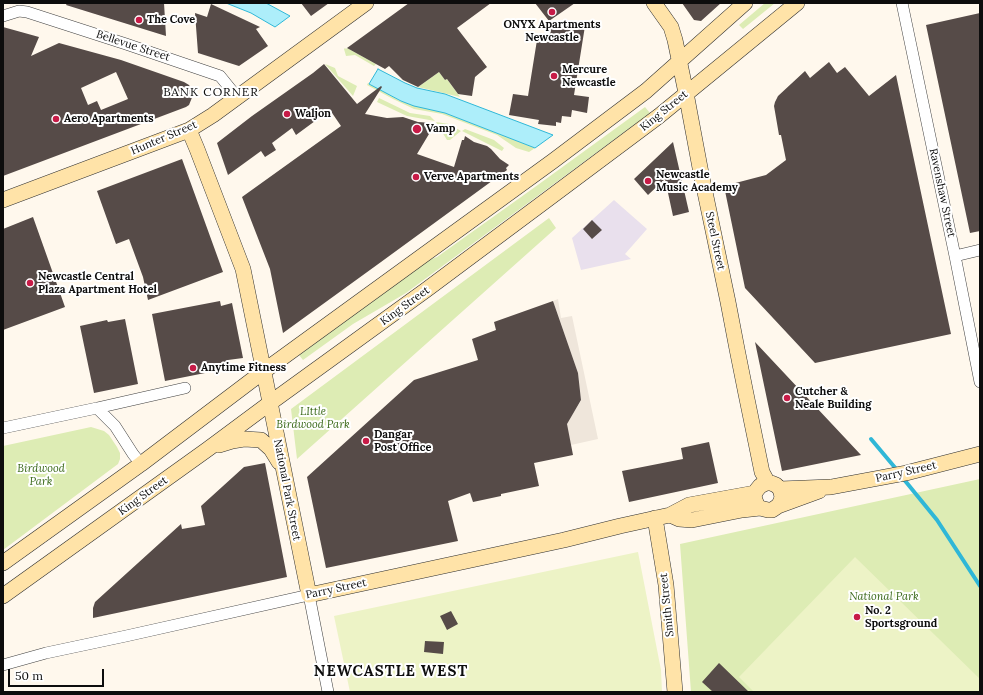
<!DOCTYPE html>
<style>
body{margin:0}
#map{position:relative;width:983px;height:695px;overflow:hidden;background:#fff8ed;font-family:Lora,serif}
canvas{display:block}
.frame{position:absolute;inset:0;border:4px solid #0d0d0d;pointer-events:none}
.scale{position:absolute;left:8px;top:669px;width:96px;height:18px;box-sizing:border-box;border:2px solid #0d0d0d;border-top:0;padding-left:5px;font-size:12px;line-height:14px;white-space:nowrap;color:#0d0d0d;-webkit-text-stroke:3px #fff;paint-order:stroke}
</style>
<div id="map">
<canvas width="983" height="695"></canvas>
<div class="frame"></div>
<div class="scale">50 m</div>
</div>
<script>
const g = document.querySelector('canvas').getContext('2d');
g.lineJoin = 'round';
function fill(path, color) {
  g.fillStyle = color;
  g.fill(path, 'evenodd');
}
function toPath(rows) {
  const path = new Path2D();
  for (const r of rows) {
    path.moveTo(r[0], r[1]);
    for (let i = 2; i < r.length; i += 2) path.lineTo(r[i], r[i + 1]);
  }
  return path;
}
function stroke(path, color, width, dash) {
  g.strokeStyle = color;
  g.lineWidth = width;
  g.lineCap = dash ? 'butt' : 'round';
  g.setLineDash(dash || []);
  g.stroke(path);
}
function write(font, color, halo, rows, align = 'center') {
  g.font = font + ' Lora,serif';
  g.lineWidth = 4;
  g.setLineDash([]);
  g.textBaseline = 'middle';
  g.strokeStyle = halo;
  g.fillStyle = color;
  for (const [text, x, y, turn = 0] of rows) {
    g.save();
    g.translate(x, y);
    g.rotate((+turn || 0) * Math.PI / 180);
    g.textAlign = isNaN(turn) ? turn : align;
    if (halo) g.strokeText(text, 0, 0);
    g.fillText(text, 0, 0);
    g.restore();
  }
}
fill(toPath([
 [614,200,647,229,625,254,631,259,581,270,572,238]
]), '#e9e0ed');
fill(toPath([
 [765,3,775,3,743,29,739,25],
 [345,48,346,49,347,48,376,64,374,66,355,55,346,56,344,49],
 [325,64,335,68,338,76,357,86,353,96],
 [439,72,445,80,447,79,460,97,418,87],
 [368,83,400,101,445,113,535,148,529,152,516,148,497,135,442,114,414,109,393,99,367,85],
 [379,98,410,113,430,116,435,121,407,116,377,102],
 [645,107,650,113,406,293,389,303,353,324,303,360,299,355,429,260,437,257,535,187],
 [436,122,449,124,461,131,450,140,447,140],
 [465,129,494,140,504,148,502,151,462,131],
 [549,218,556,228,297,459,291,409],
 [91,427,104,431,109,435,117,447,120,453,120,459,118,464,3,550,3,446],
 [980,479,980,692,691,692,680,544]
]), '#ddecb4');
fill(toPath([
 [638,552,661,670,662,692,350,692,334,616],
 [855,557,980,679,980,692,754,692,739,677]
]), '#edf3c6');
fill(toPath([
 [558,299,561,318,572,316,598,439,571,445,569,437,530,446,568,421,581,401,578,373,553,301]
]), '#efe6db');
const water = toPath([
 [226,3,266,3,290,16,275,27,251,13,226,3],
 [378,69,405,83,417,88,445,94,553,135,535,148,445,113,414,106,401,101,369,84,378,69]
]);
fill(water, '#adeefa');
stroke(water, '#2fb7d7', 1);
stroke(toPath([
 [871,439,897,470],
 [902,477,937,520,980,586]
]), '#2fb7d7', 4);
fill(toPath([
 [67,3,164,3,166,36,66,5],
 [301,3,329,3,311,16],
 [409,3,491,3,457,28,487,67,475,77,472,96,458,94,447,79,445,80,439,72,418,87,403,80,389,66,385,69,347,48],
 [535,3,575,3,549,21],
 [682,3,721,3,701,21,694,20],
 [211,4,260,27,256,29,268,46,239,66,198,53,195,13,207,17],
 [980,13,980,231,970,233,926,25],
 [552,21,585,26,574,95,589,97,587,113,572,110,571,117,562,116,561,123,556,122,556,126,538,124,539,120,509,115,513,94,528,96,537,40,549,42],
 [3,27,39,37,31,56,59,43,121,60,184,82,189,85,192,90,193,95,189,105,186,107,3,176],
 [116,72,128,99,101,110,97,101,88,105,81,88],
 [829,62,837,73,845,67,869,96,896,75,951,334,815,363,745,288,724,186,766,175,786,160,781,135,779,135,774,106,775,102,778,96,805,71,810,78],
 [324,64,357,104,381,86,382,87,365,114,387,118,403,117,418,122,433,123,431,128,432,129,417,154,454,167,462,140,464,140,465,136,474,142,487,146,491,149,500,159,509,165,506,168,507,170,381,262,283,333,270,269,242,197,341,126,330,110,296,135,292,128,272,143,276,150,265,157,261,151,228,175,217,143,252,116,313,73],
 [673,142,689,212,673,216,665,179,648,195,634,179],
 [182,159,223,272,148,300,143,277,129,239,116,244,97,191],
 [33,217,65,307,3,330,3,229],
 [592,220,602,230,592,239,583,229],
 [220,301,221,306,232,303,243,358,228,360,230,368,165,381,152,314],
 [553,301,578,373,581,400,567,424,573,455,534,463,539,486,501,494,501,496,473,502,470,493,448,501,458,541,326,568,307,477,414,380,478,360,472,339,496,330,494,322],
 [125,319,138,384,94,393,80,326,107,320,108,322],
 [755,342,861,455,782,471],
 [709,442,718,483,629,502,622,471,683,459,681,448],
 [265,463,287,577,93,618,93,608,95,602,181,524,182,529,205,525,201,506,244,467],
 [451,611,458,624,447,630,440,616],
 [425,641,444,642,443,654,424,652],
 [719,663,749,692,713,692,702,682]
]), '#564b48');
const street = toPath([
 [902,3,955,256,980,382],
 [3,16,19,11,27,12,126,44,220,76,237,97],
 [955,256,980,250],
 [97,408,185,388],
 [3,428,97,408,115,426,133,454,141,464],
 [3,665,46,653,126,636,309,595,328,692]
]);
const secondary = toPath([
 [654,3,671,27,675,40,686,93,701,173,728,302,737,349,746,394,762,472,768,483],
 [189,130,197,149,243,269,309,595,564,540,620,526,670,515,689,505,755,493],
 [3,200,189,130,213,115,366,3],
 [219,445,232,441,244,439,261,440,271,449,279,462],
 [780,489,831,487,906,473,980,454],
 [778,506,781,501,782,496,780,489,776,485,771,483,766,483,760,486,756,491,754,496,755,500,757,505,760,508,768,510,772,510,778,506,819,491],
 [670,515,679,519,692,520,742,510,760,508],
 [655,518,666,585,675,692],
 [3,563,141,464,264,371,553,161,646,91,745,3],
 [3,596,208,449,270,403,426,290,552,196,659,116,797,3]
]);
stroke(street, '#404040', 12);
stroke(secondary, '#2f2f2f', 16);
stroke(street, '#fff', 11);
stroke(secondary, '#ffe3a8', 15);
for (const [x, y, r, color] of [
 [552,12,4,"#c71b47"],
 [139,20,4,"#c71b47"],
 [554,76,4,"#c71b47"],
 [287,114,4,"#c71b47"],
 [56,119,4,"#c71b47"],
 [417,129,5,"#c71b47"],
 [416,177,4,"#c71b47"],
 [648,181,4,"#c71b47"],
 [30,283,4,"#c71b47"],
 [193,368,4,"#c71b47"],
 [787,398,4,"#c71b47"],
 [366,441,4,"#c71b47"],
 [857,617,4,"#c71b47"]
]) {
  const dot = new Path2D();
  dot.arc(x, y, r, 0, 2 * Math.PI);
  g.fillStyle = color;
  g.fill(dot);
  stroke(dot, '#fff', 1.5);
}
write('bold 11px', '#0d0d0d', '#fff', [
 ["The Cove",147,20],
 ["ONYX Apartments",552,25,"center"],
 ["Newcastle",552,38,"center"],
 ["Mercure",562,70],
 ["Newcastle",562,83],
 ["Waljon",295,114],
 ["Aero Apartments",64,119],
 ["Vamp",426,129],
 ["Newcastle",656,175],
 ["Music Academy",656,188],
 ["Verve Apartments",424,177],
 ["Newcastle Central",38,277],
 ["Plaza Apartment Hotel",38,290],
 ["Anytime Fitness",201,368],
 ["Cutcher &",795,392],
 ["Neale Building",795,405],
 ["Dangar",374,435],
 ["Post Office",374,448],
 ["No. 2",865,611],
 ["Sportsground",865,624]
], 'left');
write('11px', '#0d0d0d', '#fff', [
 ["Bellevue Street",133,46,18],
 ["King Street",664,111,-39],
 ["Hunter Street",164,138,-23],
 ["Ravenshaw Street",942,193,78],
 ["Steel Street",715,241,78],
 ["King Street",405,306,-36],
 ["Parry Street",906,472,-13],
 ["National Park Street",287,490,79],
 ["King Street",143,496,-36],
 ["Parry Street",336,589,-12],
 ["Smith Street",667,605,-96]
]);
write('italic 11px', '#3a6919', '#fff', [
 ["LIttle",313,412],
 ["Birdwood Park",313,425],
 ["Birdwood",41,469],
 ["Park",41,482],
 ["National Park",884,597]
]);
g.letterSpacing = '1px';
write('12px', '#0d0d0d', '#fff', [
 ["BANK CORNER",211,93]
]);
g.letterSpacing = '0px';
g.letterSpacing = '1px';
write('bold 15px', '#0d0d0d', '#fff', [
 ["NEWCASTLE WEST",391,672]
]);
g.letterSpacing = '0px';
</script>
